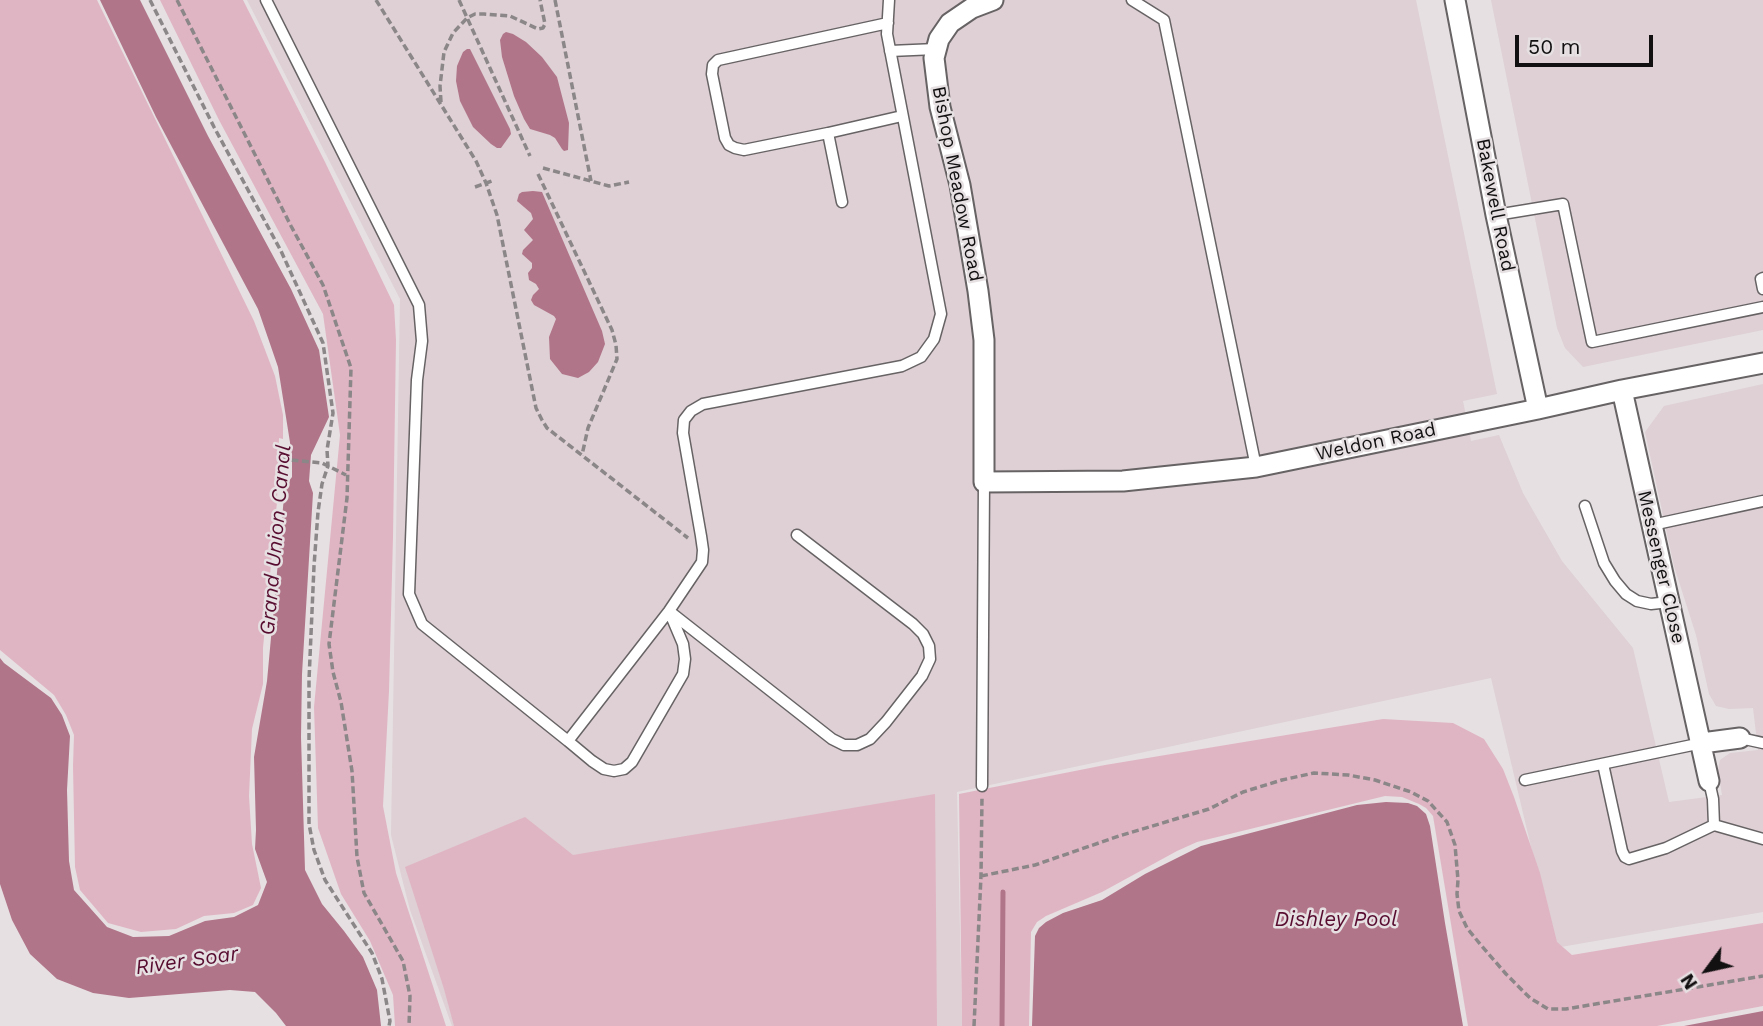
<!DOCTYPE html>
<style>
body{margin:0}
#map{position:relative;width:1763px;height:1026px;overflow:hidden;background:#e6e0e2;font-family:"Work Sans",sans-serif}
canvas{display:block}
.north{position:absolute;left:1672px;top:935px;width:70px;height:70px;-webkit-text-stroke:5px #e6e0e2;paint-order:stroke;rotate:237deg;font-size:19px;font-weight:700;line-height:28px;text-align:center;color:#121010}
.north::after{content:'';display:block;margin:auto;width:24px;height:32px;background:#121010;clip-path:polygon(50% 0,100% 100%,50% 72%,0 100%)}
.scale{position:absolute;left:1515px;top:35px;width:138px;height:32px;box-sizing:border-box;border:4px solid #121010;border-top:0;padding-left:9px;font-size:21px;line-height:24px;white-space:nowrap;color:#121010;-webkit-text-stroke:5px #e6e0e2;paint-order:stroke}
</style>
<div id="map">
<canvas width="1763" height="1026"></canvas>
<div class="north">N</div>
<div class="scale">50 m</div>
</div>
<script>
const g = document.querySelector('canvas').getContext('2d');
g.lineJoin = 'round';
function fill(path, color) {
  g.fillStyle = color;
  g.fill(path, 'evenodd');
}
function toPath(rows) {
  const path = new Path2D();
  for (const r of rows) {
    path.moveTo(r[0], r[1]);
    for (let i = 2; i < r.length; i += 2) path.lineTo(r[i], r[i + 1]);
  }
  return path;
}
function stroke(path, color, width, dash) {
  g.strokeStyle = color;
  g.lineWidth = width;
  g.lineCap = dash ? 'butt' : 'round';
  g.setLineDash(dash || []);
  g.stroke(path);
}
function write(font, color, halo, rows, align = 'center') {
  g.font = font + ' "Work Sans",sans-serif';
  g.lineWidth = 5;
  g.setLineDash([]);
  g.textBaseline = 'middle';
  g.strokeStyle = halo;
  g.fillStyle = color;
  for (const [text, x, y, turn = 0] of rows) {
    g.save();
    g.translate(x, y);
    g.rotate((+turn || 0) * Math.PI / 180);
    g.textAlign = isNaN(turn) ? turn : align;
    if (halo) g.strokeText(text, 0, 0);
    g.fillText(text, 0, 0);
    g.restore();
  }
}
fill(toPath([
 [247,0,1416,0,1497,394,1463,401,1471,441,1499,435,1523,493,1562,561,1633,648,1669,802,1722,795,1718,770,1720,760,1730,753,1758,750,1753,708,1729,709,1716,706,1709,694,1696,635,1674,566,1645,432,1664,406,1763,384,1763,912,1555,948,1491,678,957,792,962,1026,452,1026,410,910,391,835,400,299],
 [1491,0,1763,0,1763,330,1583,367,1565,348,1557,328]
]), '#ded0d4');
fill(toPath([
 [0,0,97,0,254,321,275,376,283,415,283,439,279,438,277,502,263,648,263,684,252,729,249,796,252,844,261,888,253,905,234,913,204,916,176,929,141,932,108,923,80,890,75,867,73,766,74,735,66,715,54,695,0,650],
 [160,0,243,0,325,162,394,305,396,340,393,537,389,691,383,806,396,873,446,1026,395,1026,393,995,370,941,341,894,318,828,314,707,340,435,323,314,219,120],
 [1383,719,1453,723,1484,739,1503,769,1514,797,1540,873,1557,942,1572,955,1763,923,1763,1006,1657,1026,1468,1026,1433,816,1426,808,1419,804,1402,797,1385,796,1197,842,1177,851,1102,892,1046,916,1037,922,1031,932,1029,1026,962,1026,959,794,1105,765],
 [935,794,937,1026,454,1026,444,989,405,867,525,817,573,855]
]), '#e0b5c3');
fill(toPath([
 [100,0,140,0,208,136,291,289,319,350,329,417,311,455,309,481,313,493,302,674,301,737,305,870,322,904,344,931,363,957,377,990,381,1026,286,1026,276,1013,255,992,230,990,129,998,93,993,57,979,30,954,12,920,0,884,0,658,4,663,51,698,62,715,70,736,67,790,69,861,74,890,107,927,133,937,169,936,205,921,234,917,258,905,267,882,255,849,256,830,254,757,267,681,285,486,292,477,292,455,278,367,258,309,156,117],
 [506,32,513,34,526,42,542,57,557,77,569,123,568,150,564,151,562,149,555,138,550,135,530,129,524,119,514,96,502,57,500,40,503,34],
 [467,49,470,49,510,129,511,134,501,148,497,148,491,144,473,127,460,101,456,81,457,66,463,52],
 [533,191,542,192,602,331,605,344,598,362,589,372,578,378,562,374,550,359,549,337,556,319,554,316,534,305,531,300,533,295,539,289,536,284,529,280,528,273,532,268,532,263,522,254,523,250,533,240,524,230,533,219,531,213,517,201,519,194,522,192],
 [1386,802,1408,803,1417,806,1426,814,1430,826,1445,923,1463,1026,1032,1026,1035,936,1039,928,1046,922,1063,913,1102,900,1145,874,1201,846,1357,805],
 [1763,1011,1763,1026,1684,1026]
]), '#b17589');
stroke(toPath([
 [1002,1026,1003,892]
]), '#b17589', 5);
const lane = toPath([
 [266,0,419,305,422,341,417,380,409,594,422,624,568,741,669,611,702,562,703,550,701,536,683,433,684,420,691,411,703,404,902,366,921,357,934,339,941,314,887,34,889,0],
 [1132,0,1164,20,1256,467],
 [890,51,936,49],
 [828,133,744,150,735,148,729,145,725,138,712,74,713,65,718,60,888,23],
 [842,202,828,133,902,116],
 [1496,215,1563,204,1592,342,1763,307],
 [1763,278,1761,279,1763,289],
 [1585,506,1604,563,1615,581,1626,594,1637,601,1651,604,1669,602],
 [1652,525,1763,501],
 [669,611,832,739,844,745,857,745,870,739,886,722,922,676,930,659,929,646,923,634,913,624,797,535],
 [1740,738,1763,743],
 [568,741,592,761,604,769,614,771,624,769,632,762,683,674,685,659,683,644,669,611],
 [1603,764,1622,851,1625,857,1629,859,1666,848,1714,825,1713,799,1709,781],
 [1525,780,1702,743],
 [982,786,984,482],
 [1714,825,1763,839]
]);
const street = toPath([
 [993,0,972,8,950,23,939,39,934,58,940,107,960,185,978,291,984,340,984,482,1123,481,1256,467,1538,409,1622,390,1763,363],
 [1455,0,1496,215,1538,409],
 [1622,390,1709,781],
 [1702,743,1740,738]
]);
stroke(lane, '#676364', 13);
stroke(street, '#676364', 23);
stroke(toPath([
 [150,0,214,127,281,251,323,343,333,413,327,450,328,466,322,484,318,512,314,566,309,680,309,824,314,850,325,880,372,953,382,979,390,1021,389,1026],
 [177,0,291,226,323,285,351,368,347,498,329,644,333,672,341,702,352,771,357,857,364,893,403,961,410,996,409,1026],
 [376,0,476,161,486,183,497,215,536,408,542,420,547,428,688,538],
 [459,0,530,156],
 [555,0,591,181],
 [441,102,440,86,444,52,453,33,467,18,475,14,484,14,510,16,538,29,543,28,545,24,540,0],
 [543,168,609,186,629,182],
 [538,174,612,330,616,345,617,359,588,428,582,455],
 [475,187,492,181],
 [281,459,322,463,346,475],
 [981,876,1035,865,1119,836,1209,809,1243,792,1282,780,1314,773,1348,775,1375,780,1411,792,1428,801,1447,822,1455,845,1458,880,1457,894,1459,911,1467,928,1480,944,1506,974,1530,998,1548,1009,1566,1009,1763,976],
 [974,1026,981,876,982,797]
]), '#8b8688', 3.5, [7, 3.5]);
stroke(lane, '#fff', 10);
stroke(street, '#fff', 19);
write('19px', '#121010', '#e6e0e2', [
 ["Bishop Meadow Road",957,184,79],
 ["Bakewell Road",1495,205,79],
 ["Weldon Road",1376,442,-12],
 ["Messenger Close",1661,567,77]
]);
write('italic 21px', '#580d30', '#e6e0e2', [
 ["Grand Union Canal",276,540,-85],
 ["Dishley Pool",1336,920],
 ["River Soar",187,961,-8]
]);
</script>
